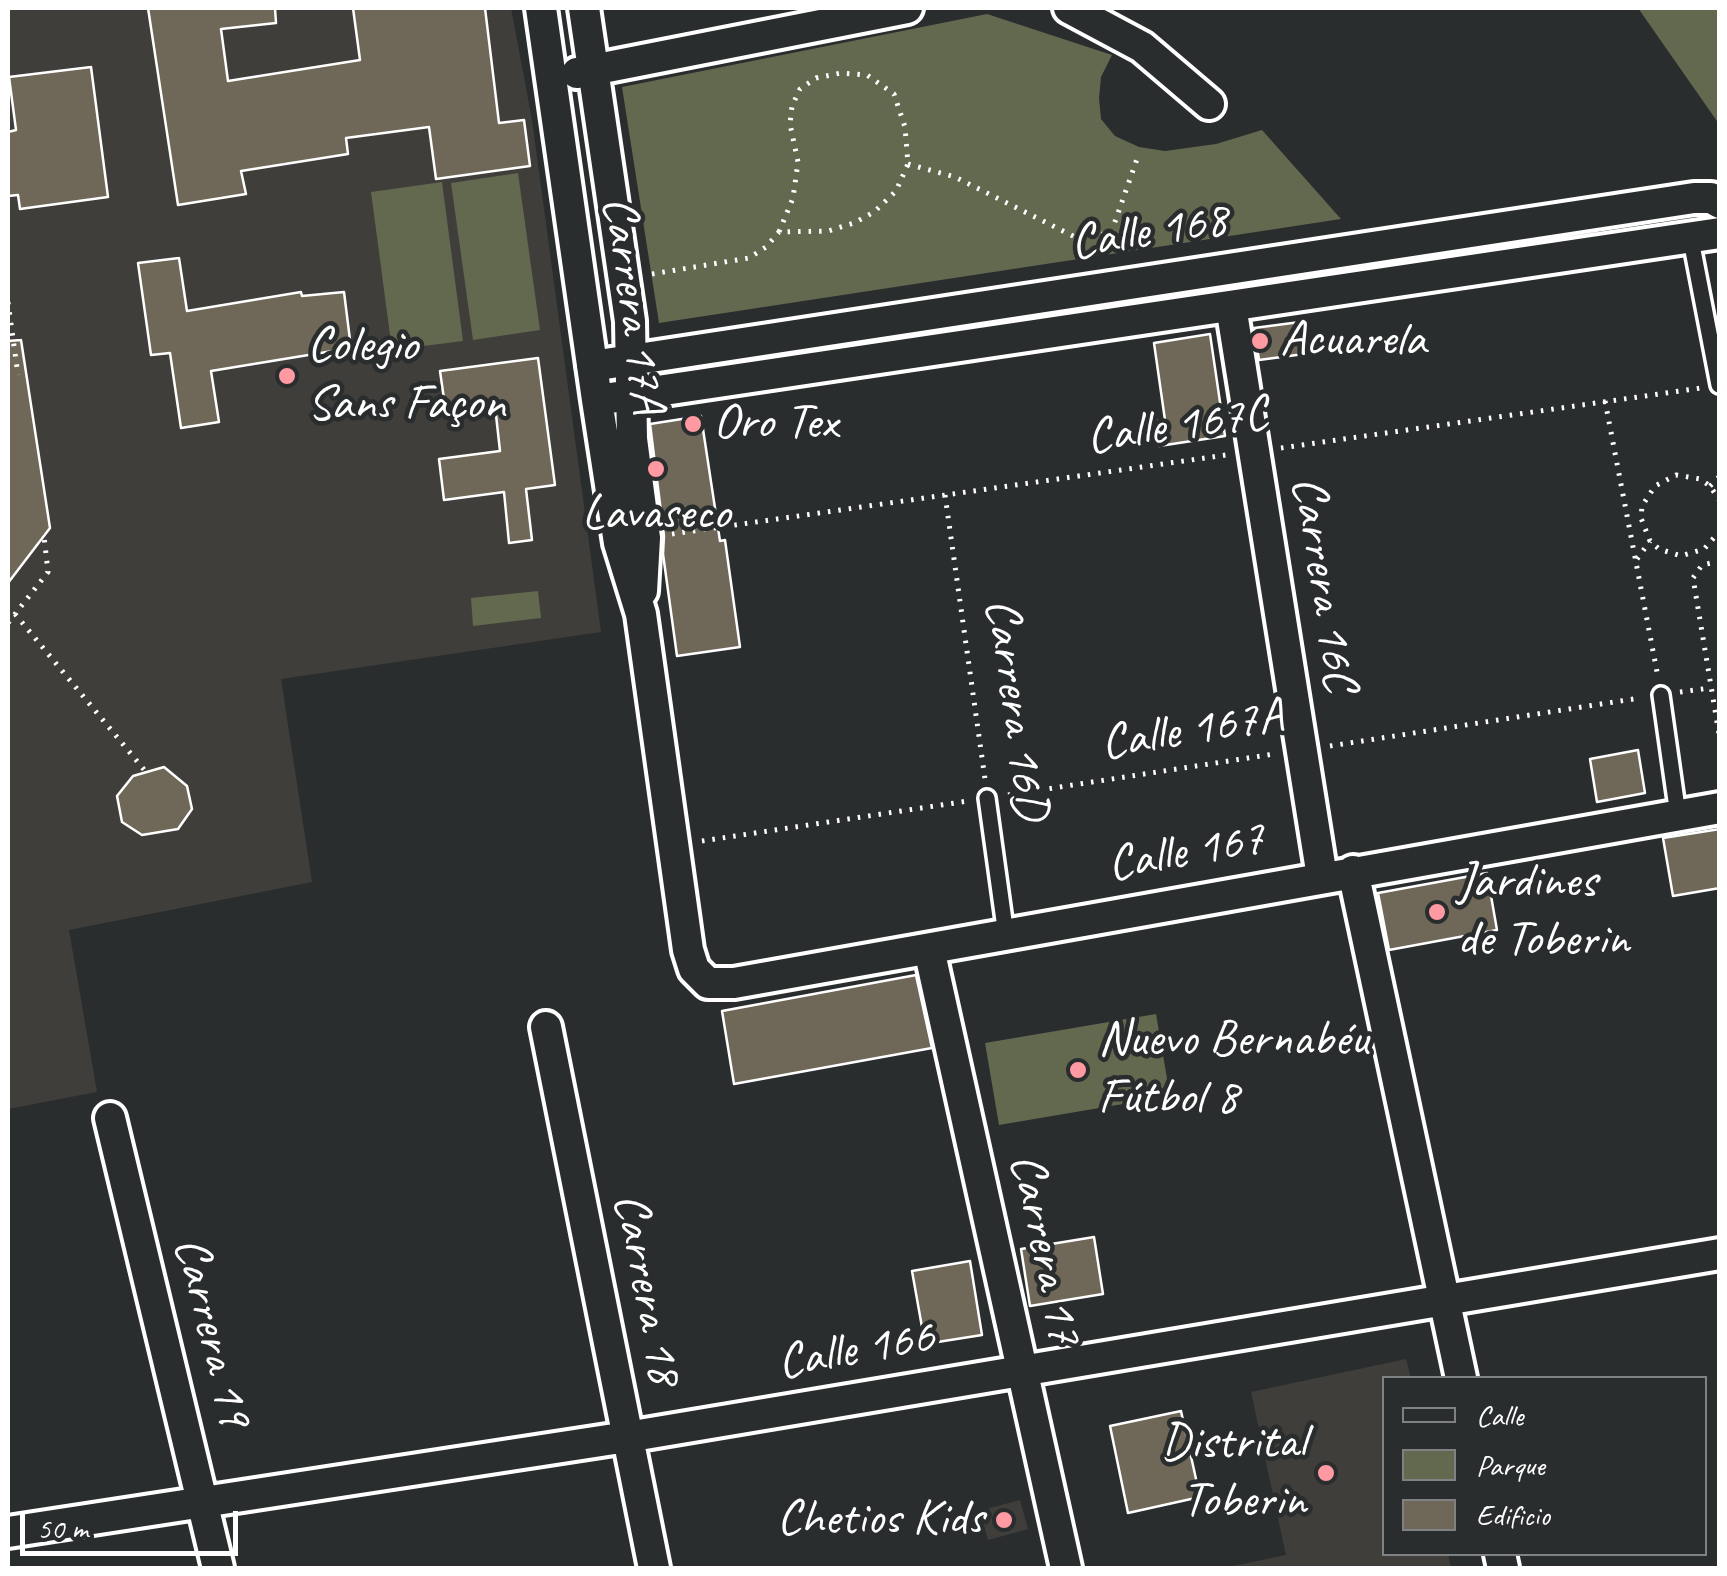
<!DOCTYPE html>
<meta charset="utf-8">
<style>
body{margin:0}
#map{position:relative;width:1727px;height:1576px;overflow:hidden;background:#2a2d2e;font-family:Caveat,sans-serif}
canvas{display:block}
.frame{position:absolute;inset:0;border:10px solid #fff;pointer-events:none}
.legend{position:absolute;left:1382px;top:1376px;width:325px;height:180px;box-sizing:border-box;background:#2a2d2e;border:2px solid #7f8182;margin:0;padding:12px 18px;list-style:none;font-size:30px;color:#fff}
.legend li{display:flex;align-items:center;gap:20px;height:50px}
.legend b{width:50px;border:2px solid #7f8182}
.scale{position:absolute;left:20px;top:1511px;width:218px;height:45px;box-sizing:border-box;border:5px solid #fff;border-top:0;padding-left:12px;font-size:30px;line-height:35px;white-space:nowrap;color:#fff;-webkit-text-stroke:8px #2a2d2e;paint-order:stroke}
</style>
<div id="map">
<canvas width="1727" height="1576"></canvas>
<div class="frame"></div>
<ul class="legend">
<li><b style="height:12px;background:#2a2d2e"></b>Calle</li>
<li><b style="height:28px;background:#62694f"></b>Parque</li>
<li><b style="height:28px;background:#6f6757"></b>Edificio</li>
</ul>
<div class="scale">50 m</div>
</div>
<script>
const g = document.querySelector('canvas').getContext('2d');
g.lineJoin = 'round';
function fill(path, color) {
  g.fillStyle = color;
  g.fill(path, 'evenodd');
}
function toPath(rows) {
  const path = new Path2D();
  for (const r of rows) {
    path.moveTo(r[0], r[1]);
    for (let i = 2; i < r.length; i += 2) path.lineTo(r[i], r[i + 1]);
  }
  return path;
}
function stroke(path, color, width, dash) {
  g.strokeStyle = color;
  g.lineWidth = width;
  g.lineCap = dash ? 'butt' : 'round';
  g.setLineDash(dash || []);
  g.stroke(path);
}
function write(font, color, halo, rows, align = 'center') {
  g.font = font + ' Caveat,sans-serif';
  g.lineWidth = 9;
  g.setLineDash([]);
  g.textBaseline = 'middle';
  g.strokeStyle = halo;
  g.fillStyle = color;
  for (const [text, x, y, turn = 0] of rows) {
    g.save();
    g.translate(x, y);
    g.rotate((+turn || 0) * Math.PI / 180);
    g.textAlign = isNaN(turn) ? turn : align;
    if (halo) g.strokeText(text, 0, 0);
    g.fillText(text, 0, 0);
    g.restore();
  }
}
fill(toPath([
 [8,8,511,8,532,120,601,632,281,679,312,882,69,930,97,1092,8,1109],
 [1406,1359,1411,1378,1384,1378,1384,1554,1448,1554,1451,1568,1223,1568,1286,1555,1251,1392],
 [1020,1500,1028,1529,988,1540,979,1511]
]), '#3f3e3a');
fill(toPath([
 [1638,8,1719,8,1719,124],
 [987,14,1112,55,1101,77,1099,98,1101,119,1115,136,1139,147,1165,151,1216,144,1262,130,1341,219,659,323,622,87],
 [518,173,540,330,473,340,451,183],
 [442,182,463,341,392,350,371,192],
 [538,591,541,618,473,626,471,598],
 [1156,1014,1170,1096,999,1125,985,1043]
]), '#62694f');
const building = toPath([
 [148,8,275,8,276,23,221,29,228,81,360,60,353,8,485,8,499,123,524,120,530,166,436,179,429,127,346,138,348,154,241,171,246,194,178,205,148,8],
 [91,67,108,197,20,209,18,195,8,196,8,132,16,130,9,77,91,67],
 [179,258,187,311,301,292,302,296,344,292,351,348,211,371,219,422,181,428,170,353,151,355,138,263,179,258],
 [1300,322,1304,354,1259,360,1254,328,1300,322],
 [1210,334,1225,436,1159,446,1155,421,1165,420,1154,343,1210,334],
 [21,340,50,528,8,583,8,341,21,340],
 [538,358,555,485,526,489,532,540,509,543,504,492,444,500,439,459,500,451,495,406,446,413,440,371,538,358],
 [701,416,720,541,725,540,740,647,677,656,663,554,664,536,650,424,701,416],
 [1638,750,1645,793,1597,802,1590,759,1638,750],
 [164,767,187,786,192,809,178,829,142,835,122,822,117,796,133,776,164,767],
 [1720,829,1720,888,1673,896,1663,838,1720,829],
 [1487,873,1497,930,1389,950,1378,893,1487,873],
 [916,975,932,1048,734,1084,722,1011,916,975],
 [1094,1237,1103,1294,1030,1306,1021,1249,1094,1237],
 [970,1261,982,1335,925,1344,912,1271,970,1261],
 [1181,1411,1200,1497,1128,1513,1110,1426,1181,1411]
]);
fill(building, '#6f6757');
stroke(building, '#fff', 2.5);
const lane = toPath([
 [1691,240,1719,385],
 [1661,695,1678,815],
 [987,798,1006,935]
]);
const street = toPath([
 [541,8,597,400,619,543,641,614,688,950,694,969,708,983,734,983,1720,808],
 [584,8,630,321,632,439,645,538,642,591],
 [1069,8,1142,47,1209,104],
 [577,73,907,8],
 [1231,306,1322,877],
 [592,366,1694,198,1711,198,1720,203],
 [597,400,1720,233],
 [1353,871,1461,1378],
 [929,949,1066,1568],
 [546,1027,654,1568],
 [110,1118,218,1568],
 [8,1532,627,1437,1720,1254],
 [1500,1554,1503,1568]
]);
stroke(lane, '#fff', 22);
stroke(street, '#fff', 38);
stroke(toPath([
 [908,164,955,177,1077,238,1111,233,1137,159],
 [652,274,749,258,766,247,779,232,828,231,854,223,874,212,896,191,908,164,905,127,894,94,867,75,841,73,816,78,800,89,792,106,790,124,798,162,793,198,779,232],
 [8,302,18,375],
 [1605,401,1658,677],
 [1281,448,1701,388],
 [1710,486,1720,476],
 [945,495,985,779],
 [1720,501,1710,486,1700,479,1676,475,1655,486,1642,506,1641,518,1650,541,1659,549,1681,556,1704,549,1720,531],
 [672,534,1226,455],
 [1637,559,1650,541],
 [1720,561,1702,565,1693,578,1720,740],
 [15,614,146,772],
 [8,623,48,572,44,536],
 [1680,692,1710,688],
 [1330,746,1640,698],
 [1008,795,1274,754],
 [702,841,968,801]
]), '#fff', 5, [2.5, 8]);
stroke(lane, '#2a2d2e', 15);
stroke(street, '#2a2d2e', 30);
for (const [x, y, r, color] of [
 [1260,341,10,"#ff9aa2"],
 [287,376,10,"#ff9aa2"],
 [693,424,10,"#ff9aa2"],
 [656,469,10,"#ff9aa2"],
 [1437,912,10,"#ff9aa2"],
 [1078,1070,10,"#ff9aa2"],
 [1326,1473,10,"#ff9aa2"],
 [1004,1520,10,"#ff9aa2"]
]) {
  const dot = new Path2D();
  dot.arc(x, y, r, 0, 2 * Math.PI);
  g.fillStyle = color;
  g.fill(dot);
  stroke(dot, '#2a2d2e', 4);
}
write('50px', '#fff', '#2a2d2e', [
 ["Calle 168",1149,233,-9],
 ["Carrera 17A",632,305,82],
 ["Calle 167C",1177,427,-8],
 ["Carrera 16C",1323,584,81],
 ["Carrera 16D",1015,709,82],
 ["Calle 167A",1192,731,-9],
 ["Calle 167",1186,853,-10],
 ["Carrera 17",1044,1249,78],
 ["Carrera 18",646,1289,79],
 ["Carrera 19",211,1332,76],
 ["Calle 166",856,1351,-10]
]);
write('50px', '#fff', '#2a2d2e', [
 ["Acuarela",1280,341],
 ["Colegio",307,347],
 ["Sans Façon",307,405],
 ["Oro Tex",713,424],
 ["Lavaseco",656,515,"center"],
 ["Jardines",1457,883],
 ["de Toberin",1457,941],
 ["Nuevo Bernabéu",1098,1041],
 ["Fútbol 8",1098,1099],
 ["Distrital",1306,1444,"right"],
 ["Toberin",1306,1502,"right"],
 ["Chetios Kids",984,1520,"right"]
], 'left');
</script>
